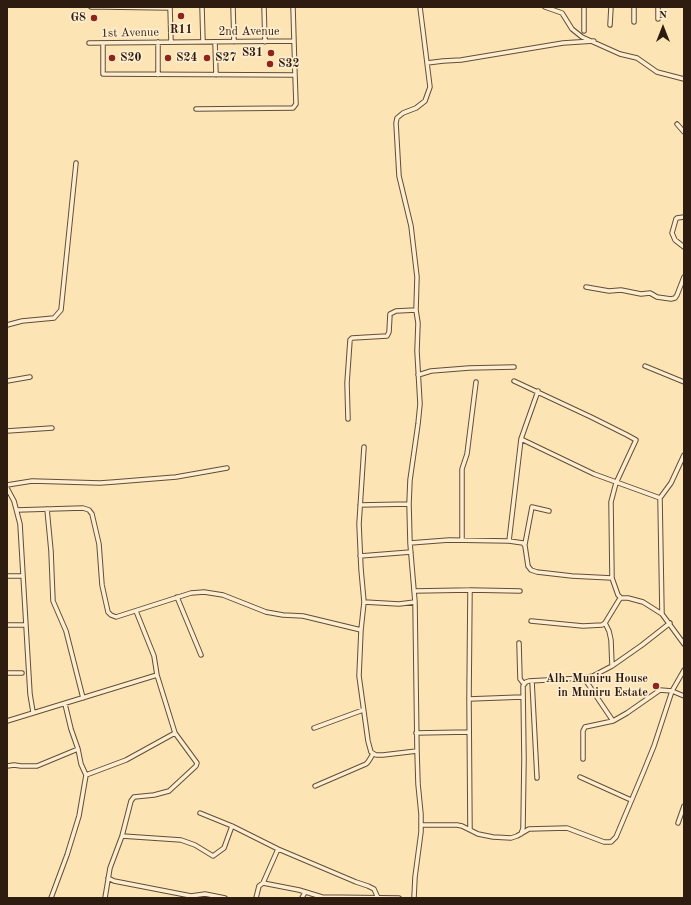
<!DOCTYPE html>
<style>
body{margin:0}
#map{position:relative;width:691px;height:905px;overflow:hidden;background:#fde4b5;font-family:"Old Standard TT",serif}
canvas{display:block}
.frame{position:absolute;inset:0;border:8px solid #2d1c0f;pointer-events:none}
.north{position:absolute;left:643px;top:8px;width:40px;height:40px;-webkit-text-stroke:3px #feedcf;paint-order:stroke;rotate:0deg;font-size:11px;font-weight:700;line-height:16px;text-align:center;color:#2d1c0f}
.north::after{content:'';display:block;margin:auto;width:14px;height:18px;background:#2d1c0f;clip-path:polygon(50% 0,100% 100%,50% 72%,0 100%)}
</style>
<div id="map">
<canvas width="691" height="905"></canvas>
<div class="frame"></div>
<div class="north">N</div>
</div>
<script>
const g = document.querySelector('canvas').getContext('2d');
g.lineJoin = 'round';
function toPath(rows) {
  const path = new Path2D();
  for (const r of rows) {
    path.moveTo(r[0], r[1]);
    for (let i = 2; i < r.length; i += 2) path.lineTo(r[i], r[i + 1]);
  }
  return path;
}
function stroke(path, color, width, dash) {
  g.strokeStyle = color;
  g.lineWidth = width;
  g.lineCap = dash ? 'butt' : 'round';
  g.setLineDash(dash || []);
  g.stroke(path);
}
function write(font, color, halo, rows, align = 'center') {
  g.font = font + ' "Old Standard TT",serif';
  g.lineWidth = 3.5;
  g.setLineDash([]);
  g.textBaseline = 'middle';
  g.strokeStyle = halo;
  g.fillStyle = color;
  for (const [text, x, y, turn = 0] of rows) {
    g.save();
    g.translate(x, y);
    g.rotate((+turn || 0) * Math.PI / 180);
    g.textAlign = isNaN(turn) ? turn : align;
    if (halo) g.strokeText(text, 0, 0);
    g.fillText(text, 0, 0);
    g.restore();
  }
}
const street = toPath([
 [91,7,105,7],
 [105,7,170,8],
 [170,7,171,42],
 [202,7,203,42],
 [233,7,234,42],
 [264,7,265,42],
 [293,7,294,41],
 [545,7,562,13,572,29,582,37,620,54,637,58,657,72,684,79],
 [658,7,658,19],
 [634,22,634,7],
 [610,25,611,7],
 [584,31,584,7],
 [215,42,216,75],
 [89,43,294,41,295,75,103,74,103,43],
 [427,63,443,61,461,60,563,43,594,41],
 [158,75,158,42],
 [196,109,293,108,296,104,295,75],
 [677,124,684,132],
 [684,217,677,218,676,219,672,233,675,240,684,247],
 [586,287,609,291,621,290,641,294,650,293,657,297,671,299,675,298,677,295,684,277],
 [7,325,22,321,54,318,61,310,76,163],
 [645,366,684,382],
 [418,375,431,371,469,368,514,367],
 [7,381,30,377],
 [514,381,591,417,627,435,636,440,616,483,611,502,612,578,618,595,621,598],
 [348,419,347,383,350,340,352,338,387,336,389,332,390,314,396,311,416,310],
 [7,431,52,428],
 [521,439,594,474,660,498,671,483,684,455],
 [7,485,32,481,100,483,114,482,176,477,227,468],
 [7,488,14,501,20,524,30,694,33,712],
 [660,498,662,614],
 [360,505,409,504],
 [47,509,51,551,53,601,66,631,83,698],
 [17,510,83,508,89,510,92,514,99,544,102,585,108,612,111,615,116,617,191,593,204,592,223,595,266,612,283,615,303,616,361,630,364,602,361,569,359,524,364,447],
 [462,540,462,469,467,454,476,382],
 [509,541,521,439,538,391],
 [410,543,449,540,509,541,523,543,525,546,528,566,531,570,537,572,572,576,612,578],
 [525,544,532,507,549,511],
 [360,556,411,552],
 [7,576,22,576],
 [470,590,520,591],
 [415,591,470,590,469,699],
 [177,597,201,655],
 [364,602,399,604,415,602],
 [531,621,583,626,602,625,605,623,619,600,621,598,628,598,643,602,662,614,684,644],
 [7,625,25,625],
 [361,630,359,676,368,741,371,752,376,755,383,755,417,751],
 [519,643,520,679,524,684],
 [612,666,642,645,670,623],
 [684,670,672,691,684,696],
 [7,673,22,673],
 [584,678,613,721],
 [532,681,537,778],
 [7,721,157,675,154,656,136,611],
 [314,728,363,710],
 [416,733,469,732],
 [7,766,14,765,21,766,37,766,78,749],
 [86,775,126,760,175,733],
 [580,777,631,800],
 [315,786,366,764,368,762,373,754],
 [200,813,232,826,278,849,356,882,368,886,374,889,378,898],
 [678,823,684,806],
 [421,825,457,825,462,826,478,834,493,837,511,838,517,836,529,829,567,828,604,842,611,842,616,837,643,773,654,746,672,691,660,690,627,713,613,721,585,727,583,731,583,759],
 [470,830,469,699,522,697],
 [521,834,523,828,524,759,523,686,526,682,529,681,584,678,593,676,612,666,611,640,609,631,605,623],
 [122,836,181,840,195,845,213,856,224,848,232,826],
 [108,878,114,881,186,895,191,896,205,894,225,898],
 [263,883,278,849],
 [51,898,67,855,79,816,86,775,81,764,78,749,71,729,65,704],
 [105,898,110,868,122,836,131,801,134,797,154,795,169,791,196,766,197,763,175,733,157,675],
 [256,898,259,886,263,883,299,890,322,897,399,898],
 [302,898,305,892],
 [414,898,415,877,421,832,421,814,418,784,417,751,415,602,410,543,409,504,410,480,418,424,420,404,417,351,418,323,416,310,417,277,411,226,399,176,396,123,397,118,403,113,416,108,425,101,430,87,420,7]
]);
stroke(street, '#614e38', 5.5);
stroke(street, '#feedcf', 3.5);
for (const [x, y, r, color] of [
 [181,16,4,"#8f2418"],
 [94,18,4,"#8f2418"],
 [271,53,4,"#8f2418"],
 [112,58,4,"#8f2418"],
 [168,58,4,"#8f2418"],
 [207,58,4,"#8f2418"],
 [270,64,4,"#8f2418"],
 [656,686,4,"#8f2418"]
]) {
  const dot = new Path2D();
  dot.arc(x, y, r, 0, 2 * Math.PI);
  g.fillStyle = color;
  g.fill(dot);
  stroke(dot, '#feedcf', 1.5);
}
write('bold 12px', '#2d1c0f', '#feedcf', [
 ["G8",86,18,"right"],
 ["R11",181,30,"center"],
 ["S31",263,53,"right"],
 ["S20",120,58],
 ["S24",176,58],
 ["S27",215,58],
 ["S32",278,64],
 ["Alh. Muniru House",648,679,"right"],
 ["in Muniru Estate",648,693,"right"]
], 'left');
write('12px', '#2d1c0f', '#feedcf', [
 ["2nd Avenue",249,32],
 ["1st Avenue",130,33,-1]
]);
</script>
